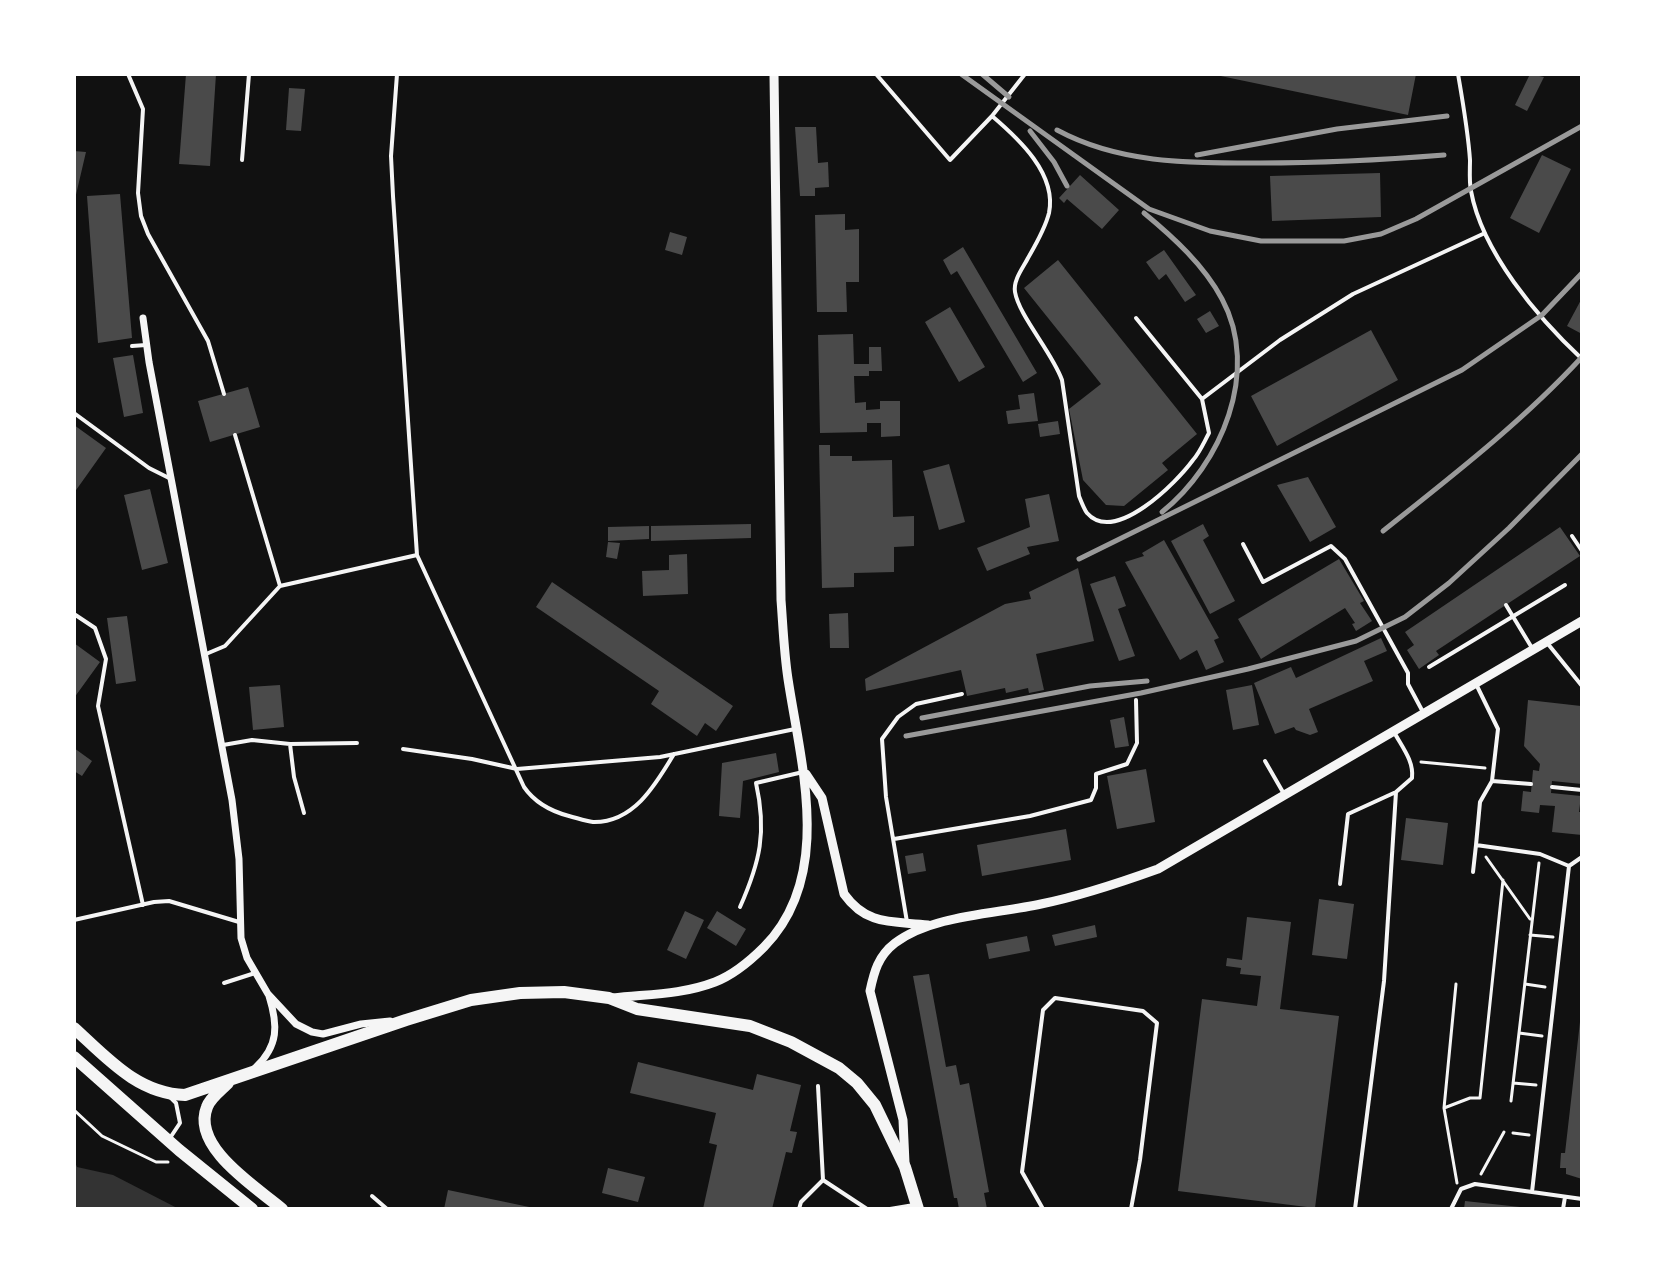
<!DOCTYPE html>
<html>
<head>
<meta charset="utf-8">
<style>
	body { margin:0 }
	#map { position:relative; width:1656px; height:1283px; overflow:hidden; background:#111; font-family:"PT Sans Narrow",sans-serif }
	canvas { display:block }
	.frame { position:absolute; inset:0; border:76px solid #fff; pointer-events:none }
</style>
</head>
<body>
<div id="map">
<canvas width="1656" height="1283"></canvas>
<div class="frame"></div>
</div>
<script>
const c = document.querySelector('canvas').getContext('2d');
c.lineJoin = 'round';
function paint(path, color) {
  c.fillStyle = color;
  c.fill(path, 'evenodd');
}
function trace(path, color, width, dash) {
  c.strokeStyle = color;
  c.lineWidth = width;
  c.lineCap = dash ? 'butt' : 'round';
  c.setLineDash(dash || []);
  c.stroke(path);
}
const water = new Path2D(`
	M74 1160 77 1167 113 1175 179 1209H74Z`);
const building = new Path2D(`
	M186 74H216L210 166 179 164Z
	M1211 74H1416L1408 115Z
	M1530 74 1544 77 1527 111 1515 105Z
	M289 88 305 89 301 131 286 130Z
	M795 127H816L818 163 828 162 829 187 815 188V196H800Z
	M74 151 86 152 75 199H74Z
	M1542 155 1571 169 1539 233 1510 218Z
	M1380 173 1381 217 1272 221 1270 176Z
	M1080 175 1119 210 1102 229 1067 199 1064 203 1059 198Z
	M120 194 132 338 98 343 87 196Z
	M845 214V230L859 229V282H846L847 312H817L815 215Z
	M670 232 687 237 682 255 665 250Z
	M963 247 1037 373 1023 382 957 271 951 275 943 260Z
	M1164 250 1196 295 1185 302 1166 274 1159 280 1146 262Z
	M1058 260 1197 434 1162 463 1168 470 1124 506 1106 505 1083 480 1069 409 1101 384 1024 288Z
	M1582 298V334L1567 326Z
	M950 307 985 367 959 382 925 322Z
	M1210 311 1219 326 1206 333 1197 319Z
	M1371 330 1398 380 1277 446 1251 396Z
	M853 334 854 364H869V347H881L882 371H869V376H854L855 403 866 402V410L880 409V401H900V436L881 437V423H867V432L820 433 818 335Z
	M133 355 143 413 124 417 113 358Z
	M248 387 260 427 210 442 198 401Z
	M1034 393 1038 421 1008 424 1006 411 1020 409 1018 395Z
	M1058 421 1060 434 1040 437 1038 424Z
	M74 425 106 448 74 493Z
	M819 445H830V456H852V461L892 460 893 517 914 516V546L894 547V572L854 573V587L822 588Z
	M949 464 965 522 939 530 923 471Z
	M1308 477 1336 527 1310 542 1277 485Z
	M150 489 168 563 142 570 124 495Z
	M1049 494 1059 541 1027 547 1030 554 987 571 977 548 1030 527 1025 499Z
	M751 524V538L651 541V526Z
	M1203 524 1209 536 1203 540 1235 601 1210 614 1171 541Z
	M649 526V539L608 541V527Z
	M1560 527 1580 556 1436 651 1439 655 1419 669 1407 650 1414 645 1405 632Z
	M1164 540 1219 638 1214 640 1224 662 1206 670 1197 650 1180 660 1125 562 1144 556 1142 553Z
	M608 542 620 543 617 559 606 557Z
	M687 554 688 594 643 596 642 571 669 570V555Z
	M1339 559 1364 601 1360 603 1372 621 1356 631 1352 624 1355 623 1345 608 1261 659 1238 619Z
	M1078 568 1094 641 1036 654 1044 690 1029 693 1028 688 1006 693 1005 688 967 696 961 670 866 691 865 679 1005 604 1031 599 1029 592Z
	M1115 576 1126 606 1118 609 1135 656 1119 661 1090 584Z
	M552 582 733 706 716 731 705 723 697 736 651 704 659 691 536 607Z
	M848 613 849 648H830L829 614Z
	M127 616 136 681 116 684 107 618Z
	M1381 638 1387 651 1364 661 1373 681 1309 709 1318 732 1310 735 1296 730 1294 727 1275 734 1254 683 1291 667 1296 678Z
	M74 643 100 662 74 698Z
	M280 685 284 727 253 730 249 687Z
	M1252 685 1259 725 1233 730 1226 690Z
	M1528 700 1581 706 1582 784 1552 781 1551 793 1581 796 1579 812H1582V835L1552 832 1555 806 1540 805 1539 813 1521 811 1523 791 1531 792 1533 770 1539 771 1540 764 1524 746Z
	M1124 717 1129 746 1115 748 1110 720Z
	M74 748 92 761 82 776 74 771Z
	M776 753 779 772 743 781 740 818 719 816 722 763Z
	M1146 769 1155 822 1117 829 1107 776Z
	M1406 818 1448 823 1443 865 1401 860Z
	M1066 829 1071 860 982 876 977 845Z
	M923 853 926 871 908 874 905 856Z
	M1319 899 1354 904 1347 959 1312 955Z
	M685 911 704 920 686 959 667 950Z
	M717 911 746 929 736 946 707 928Z
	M1247 917 1291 922 1280 1009 1339 1016 1315 1208 1178 1191 1202 999 1257 1006 1261 976 1240 974 1241 968 1226 966 1227 958 1242 960Z
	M1095 925 1097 937 1055 946 1052 935Z
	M1027 936 1030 951 989 959 986 944Z
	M929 974 946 1067 956 1065 960 1085 969 1083 989 1192 984 1193 987 1209H959L957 1198H954L913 976Z
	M1580 1022H1582V1179L1566 1174V1168H1560L1561 1153H1565Z
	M638 1062 753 1090 757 1074 801 1085 790 1131 797 1132 792 1153 786 1152 772 1209H703L717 1145 709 1143 716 1113 630 1093Z
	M608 1168 645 1177 638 1202 602 1193Z
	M448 1190 534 1208 533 1209H444Z
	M1465 1201 1520 1207V1209H1464Z`);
const path = new Path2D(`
	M1421 762 1485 768
	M1486 857 1530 919
	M1530 935 1553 937
	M1456 984 1444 1108 1457 1183
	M1525 984 1545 987
	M1519 1033 1542 1036
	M1513 1083 1536 1085
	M1511 1101 1539 863
	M1444 1108 1470 1098H1480L1503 880
	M74 1110 102 1136 156 1162H168
	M1513 1133 1529 1135
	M1481 1174 1504 1132`);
const service = new Path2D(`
	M128 74 143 109 138 193 141 216 148 234 208 341 224 394
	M397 74 391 156 393 196 417 555
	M876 74 950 160 992 116
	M1025 74 992 116C1019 139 1057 174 1049 213 1045 229 1036 244 1028 258 1023 268 1013 280 1015 292 1019 316 1052 352 1062 380L1079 496C1081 501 1084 509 1087 513 1115 545 1177 482 1193 460 1200 452 1204 442 1209 433L1202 399 1136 318
	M1458 74C1463 103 1468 131 1470 160 1470 170 1469 181 1471 191 1482 252 1538 318 1582 359
	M242 160 249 74
	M132 346 146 345
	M1202 399 1280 340 1353 294 1485 233
	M74 413 149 468 171 479
	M1572 536 1582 551
	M1243 544 1263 582 1331 546 1345 559 1408 673V684L1424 714
	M280 586 417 555 524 787C535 803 550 811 569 816 577 818 586 821 593 822 634 823 656 784 674 754
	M1506 605 1532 648
	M74 614 95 628 106 659 98 706 143 905
	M1548 644 1582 686
	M206 654 225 646 280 586 235 435
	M1429 667 1565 585
	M1476 684 1498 729 1492 781 1480 802 1476 845 1540 854 1569 866 1532 1192
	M290 744 294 777 304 813
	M223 745 252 740 290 744 357 743
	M403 749 472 759 517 769 660 757 795 729
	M1265 761 1284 794
	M1492 781 1531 784
	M1552 787 1582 790
	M894 839 1030 816 1091 800 1096 788V774L1127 764 1137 743 1136 700
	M1569 866 1582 857
	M1473 872 1476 845
	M1340 884 1348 814 1396 792 1412 778C1414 761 1402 747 1394 732
	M740 907C760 862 767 832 756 783L803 772
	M74 920 154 902 169 901 239 922
	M907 922 886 797 882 739 898 717 916 704 962 694
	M224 983 255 973
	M818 1086 823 1180 867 1209
	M170 1097 176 1103 180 1123 170 1138
	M372 1196 387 1209
	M799 1209 801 1202 823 1180
	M890 1209 914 1205
	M1043 1209 1022 1172 1043 1010 1055 998 1143 1011 1157 1023 1140 1160 1131 1209
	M1355 1209 1384 981 1396 792
	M1451 1209 1461 1189 1475 1184 1582 1199
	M1563 1209 1565 1197`);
const minor = new Path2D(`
	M143 318 149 362 232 800 239 859 241 938 247 958 268 994 296 1024 312 1032 323 1034 361 1024 390 1021
	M255 1068C279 1046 278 1025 269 996`);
const tertiary = new Path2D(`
	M806 774 822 798 844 894C867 926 892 921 928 925
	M613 998C648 994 681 995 715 982 733 975 750 961 764 947 834 876 801 765 788 679 784 653 783 626 781 600L774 74
	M905 1163 903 1120 870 991C874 972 878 956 895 943 932 915 996 914 1041 904 1081 896 1119 883 1158 869L1582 621`);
const primary = new Path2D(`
	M74 1028C107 1058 138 1094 185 1095L406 1020 471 1000 520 993 564 992 609 998 637 1009 750 1026 791 1042 839 1068 857 1083 875 1105 905 1167 918 1209
	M74 1057 179 1150 252 1209
	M228 1083C221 1090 210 1098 207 1107 191 1147 256 1187 282 1209`);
const rail = new Path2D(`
	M961 74 1149 209 1210 231 1261 241H1344L1381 234 1416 219 1582 126
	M982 74 1009 97
	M1057 130C1120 164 1190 163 1260 163 1321 163 1382 160 1444 155
	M1030 131 1054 162 1067 186
	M1197 155 1337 129 1447 116
	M1144 213C1173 237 1204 265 1222 299 1261 371 1221 465 1162 512
	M1383 531C1452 476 1522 422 1582 357
	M1079 559 1462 370 1542 315 1582 273
	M922 718 1090 686 1147 681
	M906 736 1141 693 1248 669 1356 641 1405 617 1449 583 1509 528 1582 454`);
paint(water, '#333');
paint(building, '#4a4a4a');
trace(path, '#f5f5f5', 3);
trace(service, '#f5f5f5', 4);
trace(minor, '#f5f5f5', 7);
trace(tertiary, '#f5f5f5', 9);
trace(primary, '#f5f5f5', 12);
trace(rail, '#9a9a9a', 5);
</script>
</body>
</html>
